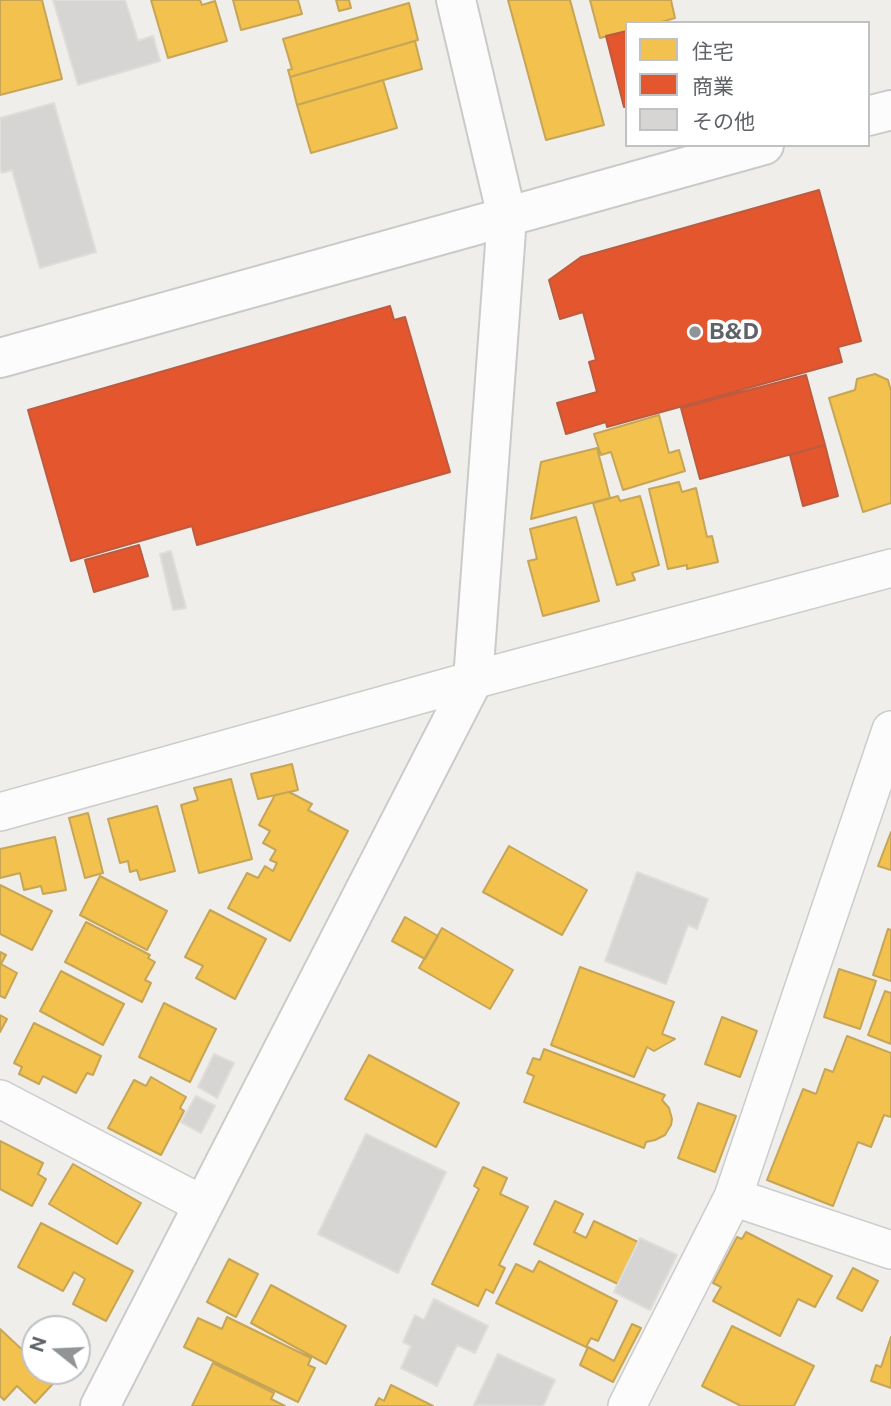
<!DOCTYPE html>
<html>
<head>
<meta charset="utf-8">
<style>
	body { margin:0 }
	#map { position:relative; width:891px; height:1406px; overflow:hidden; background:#efeeea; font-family:"Public Sans","Noto Sans JP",sans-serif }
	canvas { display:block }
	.legend { position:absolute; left:625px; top:21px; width:245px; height:126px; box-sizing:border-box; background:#fff; border:2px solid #bfc1c3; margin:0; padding:9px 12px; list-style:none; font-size:21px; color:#5f6368 }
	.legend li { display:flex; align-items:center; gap:14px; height:35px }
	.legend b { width:35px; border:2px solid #bfc1c3 }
	.north { position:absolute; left:21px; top:1315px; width:70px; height:70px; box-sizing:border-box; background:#fff; border:2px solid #bfc1c3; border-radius:50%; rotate:288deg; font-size:19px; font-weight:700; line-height:28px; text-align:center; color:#5f6368 }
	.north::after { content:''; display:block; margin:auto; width:24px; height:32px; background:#919496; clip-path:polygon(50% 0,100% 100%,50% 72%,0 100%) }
</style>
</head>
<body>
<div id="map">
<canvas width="891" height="1406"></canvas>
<ul class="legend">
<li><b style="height:19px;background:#f2c14e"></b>住宅</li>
<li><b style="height:19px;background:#e4572e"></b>商業</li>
<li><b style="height:19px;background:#d6d5d3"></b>その他</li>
</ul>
<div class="north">N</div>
</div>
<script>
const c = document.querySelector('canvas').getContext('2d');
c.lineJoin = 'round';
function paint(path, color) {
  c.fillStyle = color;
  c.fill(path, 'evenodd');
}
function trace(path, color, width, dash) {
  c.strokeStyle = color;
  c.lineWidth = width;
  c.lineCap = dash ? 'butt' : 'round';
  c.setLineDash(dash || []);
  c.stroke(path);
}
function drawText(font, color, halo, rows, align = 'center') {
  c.font = font + ' "Public Sans",sans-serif';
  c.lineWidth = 7;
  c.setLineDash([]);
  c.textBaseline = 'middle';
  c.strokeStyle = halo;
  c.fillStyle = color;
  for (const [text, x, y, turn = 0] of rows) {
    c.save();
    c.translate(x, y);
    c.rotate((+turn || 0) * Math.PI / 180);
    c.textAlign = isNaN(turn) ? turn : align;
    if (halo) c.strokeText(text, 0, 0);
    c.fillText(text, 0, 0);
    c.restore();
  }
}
const homes = new Path2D(`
	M0 0H42L62 79 0 95Z
	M151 0H200L202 5 215 1 227 41 168 58Z
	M233 0H298L302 14 241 30Z
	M336 0H349L351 8 339 11Z
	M508 0H570L604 125 546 140Z
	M590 0H671L675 18 658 23H627V31L600 38Z
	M409 3 418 40 290 77 288 70 292 69 283 39Z
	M415 41 422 69 297 105 290 77Z
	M383 80 397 128 311 153 297 105Z
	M875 374 888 380 891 391V503L863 512 829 398 855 390 857 379Z
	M659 415 669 453 679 450 685 471 623 490 611 452 601 455 594 434Z
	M597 448 610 498 531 519 541 462Z
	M679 482 682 492 696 488 707 537 712 536 718 562 687 569V565L668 569 649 489Z
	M618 496 620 501 640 496 659 565 632 573 635 580 617 585 593 503Z
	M576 517 599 601 543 616 528 561 537 559 530 529Z
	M292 764 298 790 258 799 251 774Z
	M231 779 252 859 199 873 181 805 198 800 194 788Z
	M289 792 312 804 308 810 348 831 290 941 228 908 247 873 258 878 265 866 273 871 277 863 270 860 276 850 263 843 270 831 259 825 275 795Z
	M157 806 175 871 140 880 137 870 130 872 128 861 120 863 108 819Z
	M88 813 103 873 85 878 69 818Z
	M891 832V870L878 866Z
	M55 837 66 890 43 894 41 886 24 890 20 873 0 878V849Z
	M509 846 587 890 562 935 483 892Z
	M100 876 167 911 147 950 80 915Z
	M0 885 52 911 32 950 0 934Z
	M210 910 266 939 235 999 196 978 203 966 185 957Z
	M405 917 438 936 425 959 392 941Z
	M86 922 150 955 148 958 155 962 145 980 151 983 142 1002 65 962Z
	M442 928 513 970 490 1009 419 968Z
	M888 929 891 930V981L873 975Z
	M0 952 6 955 1 964 17 973 5 998 0 996Z
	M580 967 674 1002 662 1034 675 1039 654 1051 647 1047 634 1077 551 1045Z
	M839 969 876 981 860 1029 824 1017Z
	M61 971 124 1004 103 1045 40 1011Z
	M885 991 891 993V1044L868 1035Z
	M164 1003 216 1029 190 1082 139 1057Z
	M0 1015 7 1019 0 1032Z
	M722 1017 757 1031 740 1077 705 1064Z
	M34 1023 101 1056 93 1075 87 1073 76 1093 43 1076 39 1084 19 1074 22 1067 14 1063Z
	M847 1036 891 1053V1117L884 1115 871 1147 858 1142 833 1206 767 1180 803 1089 816 1094 825 1069 833 1072Z
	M544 1049 665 1095 662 1100 669 1108 672 1119 671 1125 665 1135 655 1140 646 1142 644 1148 524 1102 534 1076 527 1073 533 1058 540 1060Z
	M369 1055 459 1103 436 1147 345 1099Z
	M151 1077 186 1097 180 1108 184 1111 161 1155 108 1128 134 1080 146 1086Z
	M698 1103 736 1116 715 1172 678 1158Z
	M0 1141 43 1163 38 1174 46 1179 32 1206 0 1189Z
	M73 1164 141 1203 117 1244 49 1204Z
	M483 1167 507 1178 500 1194 528 1207 499 1265 505 1268 493 1293 486 1289 478 1306 432 1284 479 1189 474 1186Z
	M555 1201 583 1214 574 1232 586 1238 594 1221 638 1242 618 1284 534 1244Z
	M41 1223 133 1271 106 1321 73 1304 85 1279 74 1272 63 1291 18 1267Z
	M746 1232 832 1276 815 1307 798 1299 780 1336 713 1301 721 1287 713 1283 737 1237 742 1239Z
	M229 1259 258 1274 236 1317 207 1302Z
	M539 1261 617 1301 598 1341 591 1338 586 1347 496 1303 516 1264 533 1272Z
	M853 1268 878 1281 862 1311 837 1298Z
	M271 1285 346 1326 326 1364 251 1323Z
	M227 1317 311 1358 308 1365 315 1368 298 1402 184 1347 198 1318 222 1329Z
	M632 1324 641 1328 613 1382 580 1365 588 1347 614 1361Z
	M732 1326 814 1366 794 1406H741L702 1386Z
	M0 1329 31 1358 35 1354V1371H59L62 1374 35 1403 17 1386 4 1400 0 1396Z
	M891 1337V1388L871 1381 876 1365 881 1367Z
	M213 1363 274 1393 271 1399 285 1406H192Z
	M391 1385 433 1406H375L379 1398 384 1401Z`);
const shops = new Path2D(`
	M627 31V106L624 107 606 36Z
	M819 190 861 341 838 347 842 362 607 427 606 422 566 434 557 403 597 392 589 362 596 360 583 312 560 319 549 280 581 257Z
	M390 306 394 320 405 317 450 472 197 545 192 526 71 561 28 410Z
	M806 375 825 445 700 479 681 408Z
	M825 445 838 496 803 506 790 455Z
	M139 545 148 576 94 592 85 560Z`);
const building = new Path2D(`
	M53 0H125L138 41 153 36 160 61 78 85Z
	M54 103 96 252 40 268 12 170 2 173 0 167V118Z
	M171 551 186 608 173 610 160 554Z
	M637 872 708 899 697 929 688 925 666 984 605 961Z
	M214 1054 234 1063 217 1098 198 1087Z
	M196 1096 215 1106 201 1133 181 1122Z
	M366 1134 446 1172 398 1273 318 1234Z
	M640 1238 677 1255 650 1310 614 1292Z
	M434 1299 488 1326 475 1353 457 1345 437 1386 401 1368 411 1346 403 1342 415 1315 424 1320Z
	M498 1354 555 1380 543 1406 474 1405Z`);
const street = new Path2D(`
	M0 812 473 680 891 568
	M0 1099 203 1205
	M733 1197 891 1250
	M627 1406 733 1197 891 730`);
const secondary = new Path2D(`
	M868 116 891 110
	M0 358 764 145
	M100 1406 473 680 507 217 456 0`);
const markers = [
	[695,332,7,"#919496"]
];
const poiNames = [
	["B&D",709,332]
];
paint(homes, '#f2c14e');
trace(homes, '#c6a556', 2);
paint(shops, '#e4572e');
trace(shops, '#bc5b3f', 2);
paint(building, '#d6d5d3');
trace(building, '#deddd9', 2);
trace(street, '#cbcccc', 40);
trace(secondary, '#cacacb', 42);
trace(street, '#fdfcfc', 37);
trace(secondary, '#fdfcfc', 38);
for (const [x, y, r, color] of markers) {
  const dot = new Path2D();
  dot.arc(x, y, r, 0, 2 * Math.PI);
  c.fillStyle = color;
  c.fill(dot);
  trace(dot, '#fff', 2.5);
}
drawText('bold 23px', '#5f6368', '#fff', poiNames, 'left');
</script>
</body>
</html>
